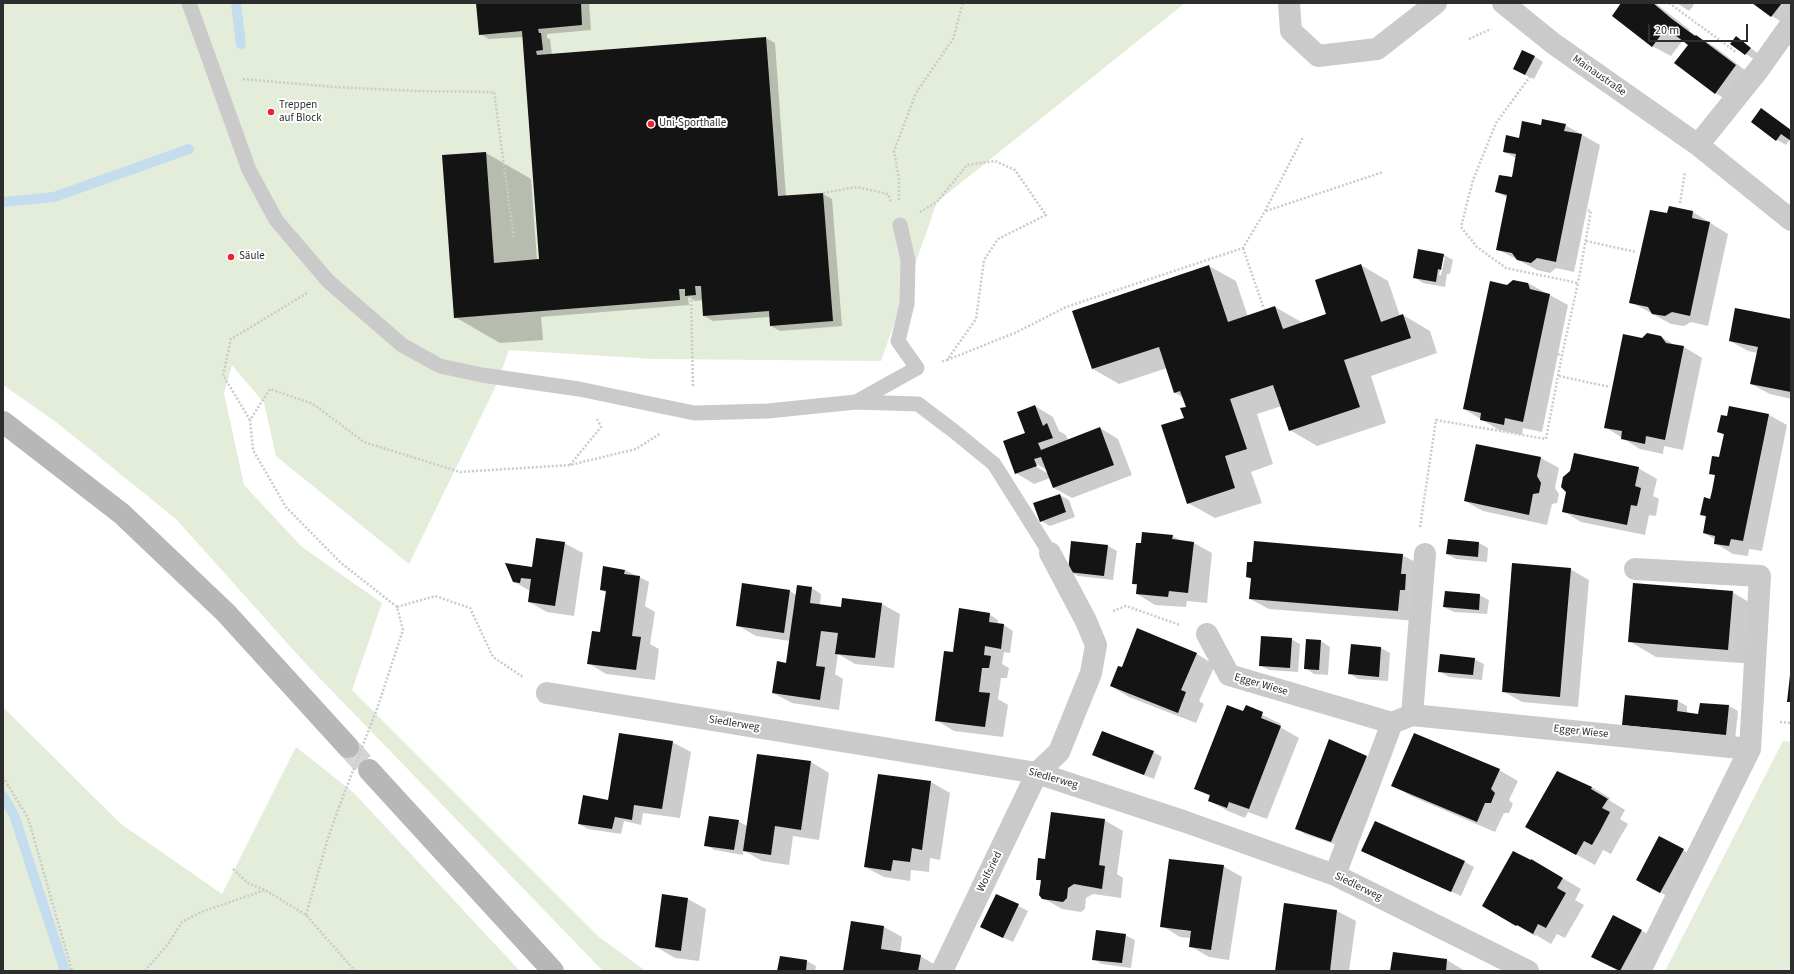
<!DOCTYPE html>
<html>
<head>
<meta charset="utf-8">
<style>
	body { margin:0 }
	#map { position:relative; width:1794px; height:974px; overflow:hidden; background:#fff; font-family:"Source Sans 3",sans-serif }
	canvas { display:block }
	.frame { position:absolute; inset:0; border:4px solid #2d2d2d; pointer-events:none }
	.scale { position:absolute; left:1648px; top:24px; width:100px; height:18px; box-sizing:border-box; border:2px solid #2d2d2d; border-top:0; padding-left:5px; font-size:12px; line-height:14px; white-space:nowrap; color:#2d2d2d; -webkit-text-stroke:3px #fff; paint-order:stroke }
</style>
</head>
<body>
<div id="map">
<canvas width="1794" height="974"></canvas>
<div class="frame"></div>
<div class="scale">20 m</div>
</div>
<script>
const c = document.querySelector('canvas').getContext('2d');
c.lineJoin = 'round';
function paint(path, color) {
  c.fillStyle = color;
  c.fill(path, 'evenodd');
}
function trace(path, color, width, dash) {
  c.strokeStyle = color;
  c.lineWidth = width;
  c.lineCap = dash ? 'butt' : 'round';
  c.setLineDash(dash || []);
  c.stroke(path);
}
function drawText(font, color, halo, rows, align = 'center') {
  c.font = font + ' "Source Sans 3",sans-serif';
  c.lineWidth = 4;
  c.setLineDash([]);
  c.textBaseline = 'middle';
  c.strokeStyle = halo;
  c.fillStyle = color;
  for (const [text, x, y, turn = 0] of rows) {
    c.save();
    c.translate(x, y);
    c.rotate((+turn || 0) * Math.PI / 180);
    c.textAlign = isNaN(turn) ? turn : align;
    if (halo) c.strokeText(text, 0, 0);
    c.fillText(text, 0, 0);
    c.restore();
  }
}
const green = new Path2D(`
	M3 3H1185L937 202 881 361 654 359 509 350 495 388 409 564 276 456 264 403 232 365 224 393 244 485 302 547 382 603 352 690 599 937 646 971H603L305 663 176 519 56 422 3 385Z
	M3 707 121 824 222 894 296 747 354 793 520 971H3Z
	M1783 741 1791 742V971H1665Z`);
const shadow = new Path2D(`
	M477 3H589L591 30 547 34V38L550 39 552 55 766 38 775 43 786 197 823 194 832 199 842 326 780 331 771 326 770 317 713 321 704 316 703 300 695 301 688 297 689 305 541 317 543 340 500 343 455 317 486 153 531 179 537 260H541L524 37 489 39 480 34Z
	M1623 3H1655L1690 30 1689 31 1715 47 1754 77 1734 104 1715 93 1690 44 1683 40 1671 56 1652 46Z
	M1677 3H1691L1694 5 1689 11Z
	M1754 3H1791V26L1790 27 1772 16Z
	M1736 38 1759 54 1755 60 1731 44Z
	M1534 56 1543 62 1534 79 1523 74Z
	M1761 109 1791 130V140L1790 139 1786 145 1777 140Z
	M1565 125 1600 145 1574 272 1556 268 1550 273 1537 270 1497 249 1508 198 1496 192 1512 179 1516 158 1504 152 1520 139 1541 126Z
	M1693 212 1728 234 1708 326 1691 322 1684 326 1671 324 1631 302Z
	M1419 250 1444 255 1453 260 1450 274H1447L1445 287 1423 283 1414 277ZM1443 257H1445L1441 275H1439Z
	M1361 265 1388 281 1400 316 1403 315 1430 331 1437 353 1371 376 1386 423 1317 446 1290 430 1282 406 1257 414 1273 464 1251 472 1262 503 1215 518 1188 503 1185 418 1187 407 1184 398 1175 393 1167 368 1119 384 1093 369 1209 266 1236 281 1248 317 1275 307 1303 323 1328 315Z
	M1528 283 1568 305 1542 432 1523 428 1522 435 1499 430 1464 409 1507 286Z
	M1791 320V399L1770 394 1751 384 1758 353 1748 351 1730 341Z
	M1661 337 1675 345 1684 347 1702 358 1683 450 1664 446 1663 454 1640 449 1605 427 1642 339Z
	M1035 406 1053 417 1059 431 1066 435 1068 440 1100 428 1118 439 1132 475 1072 498 1054 488 1050 478 1034 484 1016 473ZM1033 462 1047 470V473L1032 464Z
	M1769 415 1787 425 1762 551 1749 549 1748 556 1733 554 1715 543 1716 540 1704 533 1707 518 1702 514 1711 500 1716 476 1710 473 1719 458 1724 435 1718 432 1728 417Z
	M1541 458 1559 468 1555 488 1559 494 1557 503 1552 504 1547 525 1483 511 1465 501Z
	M1638 468 1657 479 1653 496 1659 499 1656 516 1649 515 1645 535 1581 522 1563 511 1567 492Z
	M1060 495 1069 500 1075 517 1050 526 1041 521Z
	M1172 536 1182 541 1194 543 1212 553 1207 603 1187 601 1186 607 1155 605 1137 594 1138 586 1133 584Z
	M1449 540 1479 543 1488 548 1487 562 1456 559 1447 554Z
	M564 543 583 553 574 616 547 612 529 602 530 591 513 581Z
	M1108 546 1117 551 1113 580 1078 576 1069 571Z
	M1402 555 1421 565 1417 621 1269 609 1250 599 1252 580 1247 577Z
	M1570 569 1589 580 1578 707 1522 702 1503 691Z
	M625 570 649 582 645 606 655 612 650 644 659 649 655 680 606 674 588 663 601 633 607 593 601 589Z
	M798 586 812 588 821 594 820 605 842 608 882 604 900 614 894 668 855 664 838 654 835 674 843 679 839 710 792 703 773 693 787 664 790 641 756 636 737 625 790 591 796 595Z
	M1732 592 1759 608 1755 664 1656 657 1629 641Z
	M1479 595 1489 600 1487 614 1454 612 1444 607Z
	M989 614 998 620V625H1004L1013 631 1010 653 1004 652 1002 664 1009 668 1007 678H1001L998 699 1008 705 1003 737 954 731 936 720 959 654Z
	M1138 630 1197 654 1215 665 1199 701 1204 704 1196 723 1129 697 1111 686 1123 668Z
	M1291 639 1300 644 1298 672 1269 670 1260 665Z
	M1307 640 1321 641 1330 647 1328 675 1314 674 1305 668Z
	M1352 645 1381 648 1390 653 1388 681 1358 679 1349 673Z
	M1474 659 1484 664 1482 680 1449 677 1439 671Z
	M1626 696 1678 701 1687 706V713L1699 715 1700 704 1729 706 1738 711 1735 740 1632 730 1623 725Z
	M1246 707 1281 724 1280 727 1299 738 1267 819 1248 812 1245 818 1228 811 1210 801 1211 797 1195 788Z
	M1329 740 1376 762 1340 846 1305 834 1296 828Z
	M672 742 691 752 680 818 643 813 641 825 624 821 621 834 588 829 579 824 609 801Z
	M1153 752 1162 757 1154 779 1103 760 1094 755Z
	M811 762 829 773 819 840 793 836 789 865 762 861 743 850V855L715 850 705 845 738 821 747 826Z
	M1499 770 1518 781 1509 800 1513 804 1509 813H1504L1495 832 1411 796 1393 785Z
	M1557 772 1592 787 1610 798 1609 800 1625 810 1620 819 1628 824 1618 841 1611 854 1603 850 1595 865 1545 837Z
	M879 775 931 782 950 793 940 860 930 858 929 872 911 870 910 881 884 877 865 867Z
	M1104 820 1123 831 1117 874 1123 878 1121 898 1093 894 1086 898 1085 909 1081 912 1062 909 1043 898 1042 882 1037 879Z
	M1683 850 1692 855 1669 897 1646 885Z
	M1362 851 1465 862 1474 867 1461 896Z
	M1532 860 1581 889 1575 900 1584 905 1565 938 1557 934 1551 944 1536 935 1535 936 1484 906Z
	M1223 866 1242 877 1229 960 1209 957 1190 946 1191 938 1180 937 1162 926ZM1180 928 1196 930V932L1180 930Z
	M997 895 1028 911 1013 942 991 932Z
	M688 899 706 909 699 961 675 958 656 947Z
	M1284 904 1337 911 1356 921 1349 971H1277Z
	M884 927 902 937 900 953 920 956 939 967 938 971H844Z
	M1642 931 1651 936 1632 971H1619L1601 962Z
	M1125 935 1135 940 1131 968 1102 964 1093 959Z
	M781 957 807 961 816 966 815 971H778Z
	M1447 960 1465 971H1391Z`);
const stream = new Path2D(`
	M236 3 241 44
	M3 202 54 197 189 149
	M3 796 14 815 65 971`);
const building = new Path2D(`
	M476 3H581L582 25 538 29 539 33H541L543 50 536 51 537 55 766 37 778 196 823 193 833 321 770 326 769 311 703 316 701 286H695L696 295 685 296V289H679L680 300 454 318 442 155 486 152 494 263 539 259 522 31 479 35Z
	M1621 3H1653L1672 19 1695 36 1696 35 1736 65 1715 94 1674 63 1688 45 1666 28 1652 47 1612 16Z
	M1752 3H1782L1771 17Z
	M1736 36 1751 48 1745 55 1730 44Z
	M1522 50 1535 56 1525 75 1513 69Z
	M1761 108 1791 130V141L1781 134 1776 141 1751 122Z
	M1542 119 1566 124 1564 131 1582 134 1556 262 1537 258 1531 263 1517 260 1512 253 1496 250 1507 195 1495 192 1499 175 1512 177 1516 154 1503 152 1506 135 1519 138 1522 121 1541 125Z
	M1669 206 1693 211 1692 218 1710 222 1690 316 1672 312 1665 316 1652 314 1648 307 1629 303 1650 210 1667 213Z
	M1418 249 1444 254 1441 270 1438 269 1436 282 1413 278Z
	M1361 264 1381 322 1403 314 1411 338 1344 360 1360 407 1289 431 1273 385 1230 399 1247 449 1225 456 1235 488 1187 504 1161 425 1184 418 1180 408 1186 407 1180 391 1174 393 1159 347 1092 369 1072 311 1209 265 1228 322 1275 306 1283 329 1326 314 1315 280Z
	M1513 280 1528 283 1530 289 1550 294 1523 422 1505 418 1504 425 1480 420 1481 413 1463 409 1490 281 1507 285Z
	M1735 308 1791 319V392L1750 384 1758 347 1729 341Z
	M1647 333 1661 336 1666 343 1684 346 1665 440 1646 436 1645 444 1621 439 1622 431 1604 428 1623 334 1642 338Z
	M1035 405 1043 426 1047 423 1053 438 1038 443 1041 450 1100 427 1114 465 1053 488 1041 457 1034 459 1037 466 1015 474 1003 441 1025 433 1017 412Z
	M1729 406 1769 414 1743 541 1731 539 1729 546 1714 544 1715 536 1703 533 1706 516 1700 515 1704 497 1710 499 1712 491 1715 475 1709 474 1712 456 1719 457 1724 434 1717 432 1721 415 1727 416Z
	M1476 444 1541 457 1537 476 1541 483 1539 493 1533 494 1529 515 1464 501Z
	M1574 453 1639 467 1635 486 1641 488 1637 506 1631 505 1627 525 1562 512 1566 492 1561 487 1563 477 1570 471Z
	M1060 494 1066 512 1040 522 1033 503Z
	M1142 532 1173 535 1172 539 1194 542 1188 593 1169 591 1168 597 1136 594 1137 584H1132L1134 563 1136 543H1141Z
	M536 538 565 542 555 606 528 602 531 579 521 578 520 583 513 582 505 563 532 567Z
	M1448 539 1479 542 1478 557 1446 554Z
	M1071 541 1108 545 1104 576 1068 572Z
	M1254 541 1403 554 1401 574H1406L1405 590H1400L1398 611 1249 599 1251 578 1246 577 1247 562H1252Z
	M1512 563 1571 568 1560 697 1502 692Z
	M603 566 625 570 624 574 640 576 632 636 641 637 636 670 587 664 592 631 600 632 606 591 600 590Z
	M742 583 790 590 784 633 736 626Z
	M1633 583 1733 591 1728 650 1628 642Z
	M797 585 812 587 810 603 841 607 842 598 882 603 875 658 835 654 838 633 821 631 816 666 825 667 820 700 772 693 777 661 786 663Z
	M1445 591 1480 594 1479 610 1443 607Z
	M959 608 990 613 989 622 1004 624 1001 649 985 646 984 655 991 656 989 668H982L979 692 990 693 985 727 935 721 944 651 953 652Z
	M1137 628 1197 653 1181 690 1186 692 1178 713 1110 686 1118 666 1122 667Z
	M1261 636 1292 638 1290 668 1259 666Z
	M1306 639 1321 640 1319 670 1304 669Z
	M1351 644 1381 647 1379 677 1348 674Z
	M1440 654 1475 658 1473 675 1438 672Z
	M1790 675H1791V702H1787Z
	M1625 695 1678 700 1677 711 1698 714 1700 703 1729 705 1726 735 1622 725Z
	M1227 705 1243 711 1246 705 1263 712 1261 718 1281 726 1249 809 1229 802 1227 808 1208 801 1210 795 1194 789Z
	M1102 731 1154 751 1144 775 1092 755Z
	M619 733 673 741 662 809 634 805 632 820 615 817 612 829 578 824 583 795 608 800Z
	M1414 733 1500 769 1491 789 1495 793 1491 803H1485L1477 822 1391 786Z
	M1329 739 1367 756 1331 842 1295 829Z
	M757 754 811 761 801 830 775 826 771 855 743 851Z
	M1557 771 1592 787 1591 789 1608 799 1602 808 1610 812 1600 831 1592 845 1584 841 1576 855 1525 827Z
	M878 774 931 781 922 850 912 848 910 862 893 860 891 871 864 867Z
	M1051 812 1105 819 1099 865 1105 866 1102 889 1074 884 1068 888 1067 898 1063 902 1042 899 1039 895 1041 880H1036L1038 858 1045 859Z
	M709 816 739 820 734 850 704 846Z
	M1375 821 1465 861 1451 892 1361 851Z
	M1659 836 1684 849 1660 893 1636 880Z
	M1513 851 1531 860V859L1563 878 1557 888 1566 893 1546 928 1538 924 1533 934 1517 925 1516 926 1482 906Z
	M1169 859 1224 865 1211 950 1189 947 1191 931 1160 927Z
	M662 894 688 898 681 951 655 947Z
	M996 894 1019 904 1003 938 980 927Z
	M1284 903 1337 910 1330 971H1275Z
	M1613 915 1642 930 1620 971 1591 957Z
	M851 921 884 926 881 949 921 955 918 971H843Z
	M1096 930 1126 934 1122 963 1092 960Z
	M1393 952 1447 959 1446 971H1390Z
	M780 956 807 960 806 971H777Z`);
const secondaryTunnel = new Path2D(`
	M348 747 369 770`);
const path = new Path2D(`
	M1669 3 1736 52
	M1469 39 1491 29
	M243 79 334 87 418 91 494 92 514 239
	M823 193 857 187 888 194 891 202
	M899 200V179L894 151 916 93 953 39 963 3
	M1680 203 1685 172
	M1568 207 1591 211 1578 283
	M1266 211 1383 172
	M920 212 937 202 967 165 995 161 1015 170 1046 215 998 239 984 260 976 319 947 360 940 362
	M1586 241 1636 252
	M1243 248 1264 309
	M691 296 693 386
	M1538 351 1562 355
	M947 360 1017 332 1066 307 1243 248 1265 211 1303 137
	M1559 376 1610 387
	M250 420 223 375 231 339 307 293
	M570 465 601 427 597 419
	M1420 527 1436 420 1546 439 1562 355 1578 283 1506 268 1477 247 1461 227 1473 180 1496 123 1537 67
	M397 607 435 596 470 608 493 657 523 677
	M1113 611 1126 606 1180 625
	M378 706 403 630 397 607 340 562 286 507 253 450 250 420 270 389 313 404 364 442 460 472 570 465 636 449 661 433
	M1780 722 1791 723
	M3 777 28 818 72 971
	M233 869 248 883 265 890 306 915 355 971
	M306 915 328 838 339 807
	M145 971 168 944 182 922 201 912 265 890`);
const service = new Path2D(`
	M189 3 249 170 276 220 328 281 402 345 440 366 482 375 579 389 694 413 768 411 856 402
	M900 225 908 260 907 304 898 341 917 368 856 402 918 404 955 432 994 464 1050 553`);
const minor = new Path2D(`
	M1289 3 1291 31 1318 56 1377 49 1436 3
	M1503 3 1554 44 1698 145 1791 220
	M1698 145 1759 69 1791 24
	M1635 569 1760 576 1750 749
	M1207 634 1229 675 1392 723 1412 715 1750 749 1640 971
	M547 693 1037 773 1183 821 1335 875 1528 971
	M1412 715 1425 554
	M1335 875 1392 723
	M942 971 1037 773 1059 752 1091 673 1096 645 1086 621 1050 553`);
const secondary = new Path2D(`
	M3 422 122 514 226 613 348 747
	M369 770 553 971`);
const pathBridge = new Path2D(`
	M339 807 378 706`);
const markers = [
	[271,112,4,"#f3212f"],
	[651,124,4,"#f3212f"],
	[231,257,4,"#f3212f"]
];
const streetNames = [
	["Mainaustraße",1599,76,35],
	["Egger Wiese",1261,685,16],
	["Siedlerweg",734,724,9],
	["Egger Wiese",1581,732,6],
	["Siedlerweg",1053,779,16],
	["Wolfsried",990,872,-64],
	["Siedlerweg",1358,887,26]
];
const poiNames = [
	["Treppen",279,106],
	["auf Block",279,119],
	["Uni-Sporthalle",659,124],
	["Säule",239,257]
];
paint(green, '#e4ecda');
paint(shadow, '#0003');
trace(stream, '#c4ddee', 10);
paint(building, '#141414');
trace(secondaryTunnel, '#d5d5d5', 22, [22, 11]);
trace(path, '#cacaca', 2.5, [2, 2]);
trace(service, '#cacaca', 15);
trace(minor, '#cacaca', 22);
trace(secondary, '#b7b7b7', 22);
trace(pathBridge, '#cacaca', 2.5, [2, 2]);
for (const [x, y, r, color] of markers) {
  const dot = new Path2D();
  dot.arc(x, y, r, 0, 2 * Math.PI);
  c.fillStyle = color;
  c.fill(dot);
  trace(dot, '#fff', 1.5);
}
drawText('11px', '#2d2d2d', '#fff', streetNames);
drawText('11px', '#2d2d2d', '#fff', poiNames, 'left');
</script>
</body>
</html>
